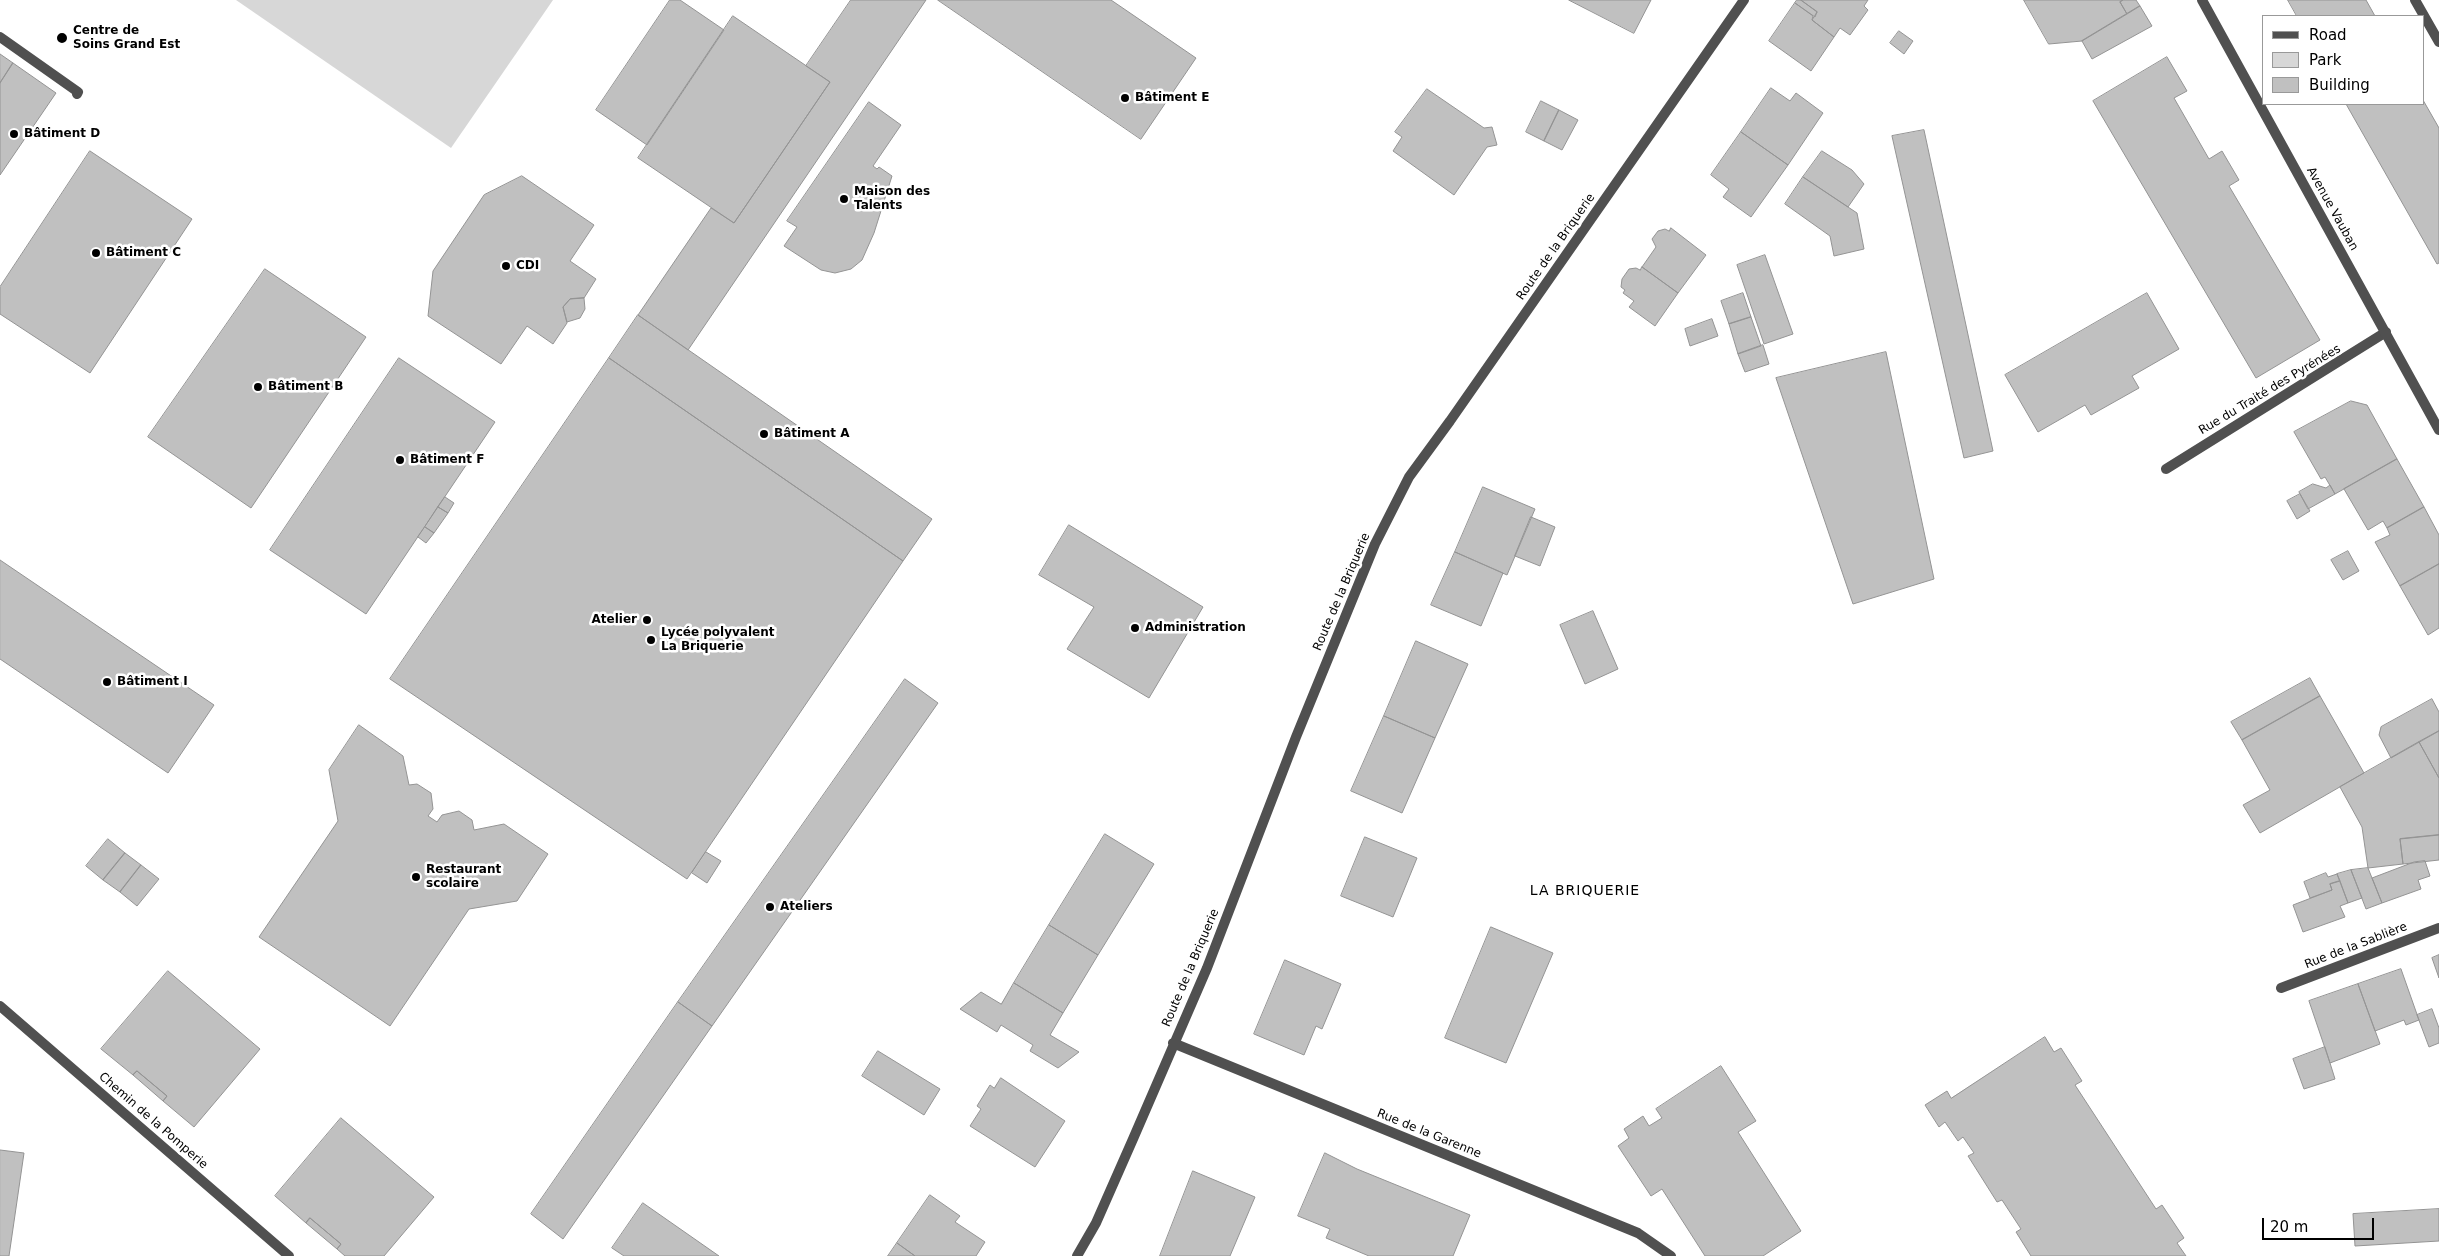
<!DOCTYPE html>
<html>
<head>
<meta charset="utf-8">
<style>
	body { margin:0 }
	#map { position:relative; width:2439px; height:1256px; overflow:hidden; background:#fff; font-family:"DejaVu Sans",sans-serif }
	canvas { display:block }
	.legend { position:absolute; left:2262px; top:15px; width:162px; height:90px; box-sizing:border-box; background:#fff; border:1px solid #999; margin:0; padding:6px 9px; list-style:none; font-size:15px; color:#000 }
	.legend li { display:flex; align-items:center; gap:10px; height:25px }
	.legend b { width:25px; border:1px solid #999 }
	.scale { position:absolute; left:2262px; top:1218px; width:112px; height:22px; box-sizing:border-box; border:2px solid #000; border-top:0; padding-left:6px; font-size:15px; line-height:18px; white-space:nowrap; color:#000; -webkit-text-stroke:4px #fff; paint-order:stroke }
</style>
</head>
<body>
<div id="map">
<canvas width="2439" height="1256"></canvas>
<ul class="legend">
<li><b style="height:6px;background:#505050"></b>Road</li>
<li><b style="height:14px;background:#d7d7d7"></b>Park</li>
<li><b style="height:14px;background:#c0c0c0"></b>Building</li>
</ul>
<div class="scale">20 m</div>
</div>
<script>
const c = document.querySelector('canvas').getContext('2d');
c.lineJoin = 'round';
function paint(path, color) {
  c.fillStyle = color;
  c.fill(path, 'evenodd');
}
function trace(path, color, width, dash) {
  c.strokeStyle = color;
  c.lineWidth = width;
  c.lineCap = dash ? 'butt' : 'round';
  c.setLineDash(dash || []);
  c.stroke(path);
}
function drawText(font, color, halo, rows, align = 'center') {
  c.font = font + ' "DejaVu Sans",sans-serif';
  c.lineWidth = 5;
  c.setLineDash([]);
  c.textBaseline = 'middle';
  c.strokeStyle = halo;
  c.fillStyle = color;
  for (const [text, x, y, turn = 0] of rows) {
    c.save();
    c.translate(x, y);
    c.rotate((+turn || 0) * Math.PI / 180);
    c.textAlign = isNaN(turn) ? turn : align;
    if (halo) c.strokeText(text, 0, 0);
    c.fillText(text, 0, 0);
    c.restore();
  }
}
const green = new Path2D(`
	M236 0H553L451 148Z`);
const building = new Path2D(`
	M670 0H680L724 30 647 145 596 110Z
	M851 0H926L688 350 638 315 711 208 734 223 830 82 806 66Z
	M938 0H1111L1196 58 1141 139Z
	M1569 0H1651L1634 33Z
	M1797 0H1801L1817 12 1815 17 1795 3Z
	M1801 0H1868L1864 6 1868 10 1850 35 1840 28 1834 37 1812 20 1817 12Z
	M2024 0H2123L2120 2 2127 14 2082 41 2049 44Z
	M2123 0H2136L2140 6 2127 14 2120 2Z
	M2288 0H2366L2375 16H2297Z
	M1795 3 1813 16 1812 20 1834 37 1811 71 1769 41Z
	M2140 6 2152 26 2092 59 2082 41Z
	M733 16 830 82 734 223 638 158Z
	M1899 31 1913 41 1904 54 1890 43Z
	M0 54 13 63 0 83Z
	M2167 57 2187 91 2174 98 2209 159 2222 151 2239 180 2229 186 2320 340 2256 378 2093 101Z
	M13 63 56 93 0 175V83Z
	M1771 88 1790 101 1796 93 1823 113 1788 165 1741 132Z
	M1427 89 1484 128 1492 127 1497 145 1487 147 1454 195 1393 151 1402 137 1395 132Z
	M2423 100 2439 128V263L2437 264 2346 104H2423Z
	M1541 101 1559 110 1544 141 1526 132Z
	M869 102 901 125 873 166 877 169 879 167 892 176 874 233 862 260 851 269 835 273 821 270 784 246 797 227 787 221Z
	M1559 110 1578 120 1562 150 1544 141Z
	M1924 130 1993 451 1964 458 1892 136Z
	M1741 132 1788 165 1751 217 1723 197 1729 189 1711 175Z
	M90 151 192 219 90 373 0 314V287Z
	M1822 151 1852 170 1864 184 1848 207 1803 177Z
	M522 176 594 225 570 261 596 279 584 298 570 299 563 307 567 323 553 344 527 326 501 364 428 316 433 271 484 195Z
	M1803 177 1857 213 1864 249 1834 256 1830 236 1785 204Z
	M1671 228 1706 255 1678 293 1642 267 1656 247 1652 239 1658 231 1665 229 1669 231Z
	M1765 255 1793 334 1764 344 1737 265Z
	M1642 267 1678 293 1655 326 1629 307 1634 301 1623 293 1625 290 1621 287 1622 279 1629 269 1636 268 1640 270Z
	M265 269 366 337 251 508 148 437Z
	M1743 293 1751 317 1729 324 1721 301Z
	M2147 293 2179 349 2132 376 2139 388 2091 415 2085 405 2038 432 2005 375Z
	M584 298 585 309 580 318 567 322 563 307 570 299Z
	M638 315 932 519 903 561 609 358Z
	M1751 317 1761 346 1738 354 1729 324Z
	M1712 319 1718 336 1690 346 1685 329Z
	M1763 345 1769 364 1745 372 1738 354Z
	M1886 352 1934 579 1853 604 1776 378Z
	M399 358 495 422 366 614 270 550Z
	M609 358 903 561 687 879 390 679Z
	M2351 401 2367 405 2397 459 2335 494 2325 477 2321 479 2294 432Z
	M2397 459 2424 507 2387 528 2383 521 2368 530 2344 489Z
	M2313 484 2326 488 2330 485 2335 494 2308 509 2299 492Z
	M1483 487 1535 509 1507 575 1455 552Z
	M2300 494 2310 511 2297 519 2287 501Z
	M445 497 454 503 448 513 438 507Z
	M438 507 448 513 434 533 425 527Z
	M2424 507 2439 535V564L2400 586 2375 542 2390 535 2387 528Z
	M1531 517 1555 527 1540 566 1515 556Z
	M1069 525 1203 607 1149 698 1067 649 1094 607 1039 575Z
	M425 527 434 533 426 543 418 537Z
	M2348 551 2359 571 2343 580 2331 560Z
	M1455 552 1503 573 1481 626 1431 605Z
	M0 560 214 705 168 773 0 659Z
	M2439 564V628L2428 635 2400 586Z
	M1593 611 1618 669 1585 684 1560 625Z
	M1416 641 1468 664 1435 738 1384 716Z
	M2310 678 2320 696 2242 740 2231 722Z
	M905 679 938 703 712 1026 678 1002Z
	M2320 696 2364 773 2260 833 2243 805 2270 790 2242 740Z
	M2432 699 2439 712V731L2391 758 2379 735 2381 727Z
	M1384 716 1435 738 1402 813 1351 791Z
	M359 725 403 756 409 785 417 784 431 793 433 809 428 816 437 822 442 815 459 811 472 820 474 830 504 824 548 854 517 901 469 909 390 1026 259 937 338 821 329 770Z
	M2439 731V778L2419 742Z
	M2419 742 2439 778V835L2400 839 2403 864 2368 868 2362 827 2340 787Z
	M1105 834 1154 864 1098 955 1049 925Z
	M2439 835V860L2403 864 2400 839Z
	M1365 837 1417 858 1393 917 1341 896Z
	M108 839 125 853 103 880 86 866Z
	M706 852 721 861 707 883 692 873Z
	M125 853 141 865 120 892 103 880Z
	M2425 861 2430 876 2418 880 2421 889 2382 903 2372 878 2414 862Z
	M141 865 159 879 137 906 120 892Z
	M2368 868 2382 903 2366 909 2351 870Z
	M2351 870 2362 898 2348 903 2337 874Z
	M2326 873 2328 877 2337 874 2340 881 2330 884 2332 890 2310 898 2304 882Z
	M2340 881 2348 903 2340 906 2345 917 2303 932 2293 905 2332 890 2330 884Z
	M1049 925 1098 955 1063 1013 1014 983Z
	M1491 927 1553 953 1506 1063 1445 1038Z
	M2439 955V978L2432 958Z
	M1285 960 1341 984 1322 1029 1316 1026 1304 1055 1254 1034Z
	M2401 969 2419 1020 2406 1025 2404 1020 2375 1031 2358 984Z
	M168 971 260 1049 194 1127 163 1101 167 1096 137 1071 133 1075 101 1049Z
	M1014 983 1063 1013 1050 1035 1079 1052 1058 1068 1030 1051 1033 1045 1001 1025 997 1032 960 1009 981 992 1001 1004Z
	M2358 984 2380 1044 2330 1063 2309 1001Z
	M678 1002 712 1026 563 1239 531 1214Z
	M2432 1009 2439 1028V1043L2429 1047 2417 1015Z
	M2045 1037 2054 1052 2061 1048 2082 1081 2075 1085 2156 1209 2162 1205 2184 1238 2177 1243 2186 1256H2031L2016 1232 2021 1229 2002 1200 1997 1202 1968 1156 1974 1153 1963 1137 1958 1141 1945 1122 1939 1127 1925 1105 1947 1091 1951 1098Z
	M2325 1047 2335 1079 2304 1089 2293 1059Z
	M878 1051 940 1089 924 1115 862 1076Z
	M1721 1066 1756 1121 1738 1132 1801 1231 1763 1256H1705L1662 1189 1651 1196 1618 1146 1629 1138 1624 1129 1643 1116 1649 1126 1662 1118 1656 1109Z
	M137 1071 167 1096 163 1101 133 1075Z
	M1001 1078 1065 1121 1035 1167 970 1126 981 1109 977 1106 990 1085 994 1088Z
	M341 1118 434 1197 384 1256H345L337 1249 341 1244 310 1218 306 1223 275 1196Z
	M0 1150 24 1153 9 1256H0Z
	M1325 1153 1357 1169 1470 1215 1453 1256H1369L1326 1238 1330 1229 1298 1216Z
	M1193 1171 1255 1197 1230 1256H1160Z
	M930 1195 960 1216 955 1222 985 1242 976 1256H915L897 1243Z
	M643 1203 719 1256H624L612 1248Z
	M2439 1209V1241L2355 1246 2353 1214Z
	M310 1218 341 1244 337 1249 306 1223Z
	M897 1243 915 1256H888Z`);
const service = new Path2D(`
	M2415 0 2439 42
	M0 37 78 92 77 94
	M2281 988 2439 928`);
const minor = new Path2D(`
	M2166 469 2386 332
	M0 1006 289 1256
	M1173 1043 1638 1233 1671 1256
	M1077 1256 1096 1223 1133 1139 1207 968 1296 737 1375 544 1409 477 1450 421 1744 0`);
const tertiary = new Path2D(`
	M2202 0 2439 430`);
const markers = [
	[62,38,6,"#000"],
	[1125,98,5,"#000"],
	[14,134,5,"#000"],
	[844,199,5,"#000"],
	[96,253,5,"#000"],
	[506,266,5,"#000"],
	[258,387,5,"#000"],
	[764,434,5,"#000"],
	[400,460,5,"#000"],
	[647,620,5,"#000"],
	[1135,628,5,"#000"],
	[651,640,5,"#000"],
	[107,682,5,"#000"],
	[416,877,5,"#000"],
	[770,907,5,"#000"]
];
const poiNames = [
	["Centre de",73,31],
	["Soins Grand Est",73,45],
	["Bâtiment E",1135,98],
	["Bâtiment D",24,134],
	["Maison des",854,192],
	["Talents",854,206],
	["Bâtiment C",106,253],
	["CDI",516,266],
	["Bâtiment B",268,387],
	["Bâtiment A",774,434],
	["Bâtiment F",410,460],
	["Atelier",637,620,"right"],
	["Administration",1145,628],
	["Lycée polyvalent",661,633],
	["La Briquerie",661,647],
	["Bâtiment I",117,682],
	["Restaurant",426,870],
	["scolaire",426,884],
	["Ateliers",780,907]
];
const streetNames = [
	["Avenue Vauban",2332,209,61],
	["Route de la Briquerie",1556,247,-55],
	["Rue du Traité des Pyrénées",2270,390,-31],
	["Route de la Briquerie",1342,592,-67],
	["Rue de la Sablière",2356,946,-21],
	["Route de la Briquerie",1191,968,-67],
	["Chemin de la Pomperie",153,1121,41],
	["Rue de la Garenne",1429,1134,22]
];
const neighbourhoodNames = [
	["LA BRIQUERIE",1585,891]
];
paint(green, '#d7d7d7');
paint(building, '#c0c0c0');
trace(building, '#949494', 1);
trace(service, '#505050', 10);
trace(minor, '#505050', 10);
trace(tertiary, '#505050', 10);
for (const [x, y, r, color] of markers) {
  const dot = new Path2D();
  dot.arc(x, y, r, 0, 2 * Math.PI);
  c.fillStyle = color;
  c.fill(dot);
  trace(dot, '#fff', 2);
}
drawText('bold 12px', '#000', '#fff', poiNames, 'left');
drawText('12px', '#000', '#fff', streetNames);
c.letterSpacing = '1px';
drawText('14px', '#000', '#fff', neighbourhoodNames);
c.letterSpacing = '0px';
</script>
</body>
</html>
